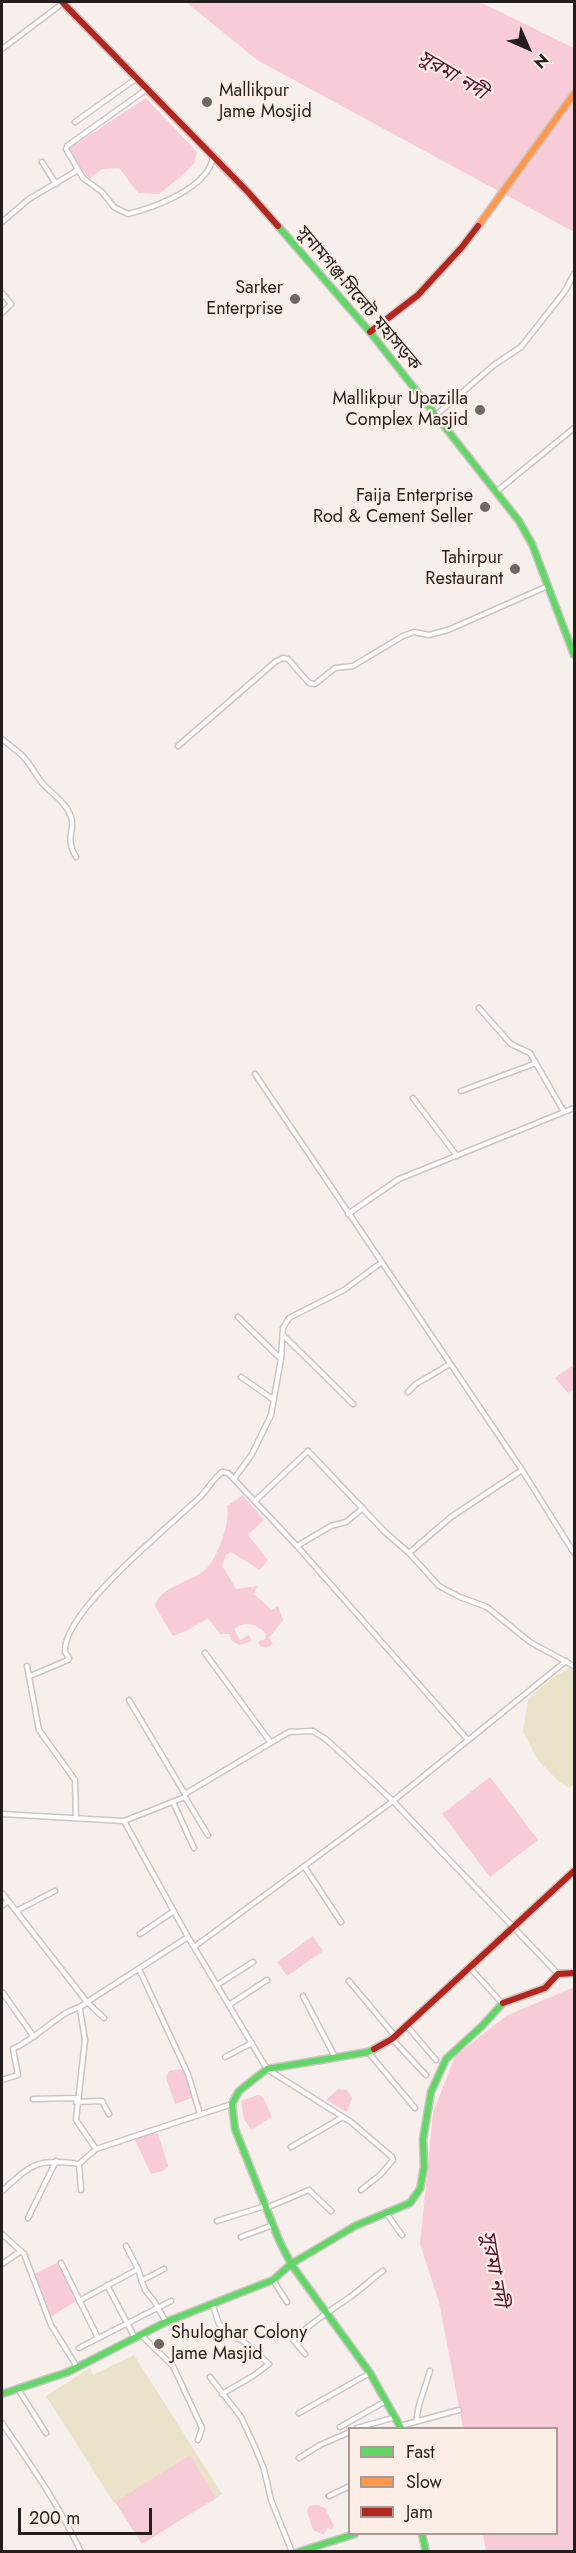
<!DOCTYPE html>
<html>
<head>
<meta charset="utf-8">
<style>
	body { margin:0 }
	#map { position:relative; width:576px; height:2553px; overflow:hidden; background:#f7efec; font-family:Jost,sans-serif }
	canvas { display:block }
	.frame { position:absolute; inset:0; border:3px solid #241f1d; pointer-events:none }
	.legend { position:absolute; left:348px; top:2427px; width:210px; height:108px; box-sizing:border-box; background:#fceee7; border:2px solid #a69b96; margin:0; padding:8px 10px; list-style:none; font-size:18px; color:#241f1d }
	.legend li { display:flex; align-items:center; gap:12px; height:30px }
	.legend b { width:30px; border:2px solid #a69b96 }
	.north { position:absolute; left:498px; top:18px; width:60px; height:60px; -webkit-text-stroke:4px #fceee7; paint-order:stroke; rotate:135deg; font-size:16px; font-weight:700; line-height:24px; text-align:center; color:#241f1d }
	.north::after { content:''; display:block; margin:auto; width:21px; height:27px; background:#241f1d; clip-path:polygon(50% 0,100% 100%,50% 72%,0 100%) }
	.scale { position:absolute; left:18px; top:2508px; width:134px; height:27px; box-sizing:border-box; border:3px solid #241f1d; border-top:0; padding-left:8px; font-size:18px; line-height:21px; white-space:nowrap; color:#241f1d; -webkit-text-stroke:4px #fceee7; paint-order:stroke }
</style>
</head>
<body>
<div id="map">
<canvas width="576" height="2553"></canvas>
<div class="frame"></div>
<ul class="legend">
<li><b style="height:8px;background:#63d668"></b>Fast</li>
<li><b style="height:8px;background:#ff974d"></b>Slow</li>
<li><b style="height:8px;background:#b3261e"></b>Jam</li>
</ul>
<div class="north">N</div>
<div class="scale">200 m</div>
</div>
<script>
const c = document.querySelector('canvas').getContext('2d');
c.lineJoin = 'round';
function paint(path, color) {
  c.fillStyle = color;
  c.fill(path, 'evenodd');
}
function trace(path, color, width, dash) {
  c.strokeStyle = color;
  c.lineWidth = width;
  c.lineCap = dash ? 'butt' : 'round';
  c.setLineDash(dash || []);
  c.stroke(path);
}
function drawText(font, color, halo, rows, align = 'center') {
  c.font = font + ' Jost,"Noto Sans Bengali",sans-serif';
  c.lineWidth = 4.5;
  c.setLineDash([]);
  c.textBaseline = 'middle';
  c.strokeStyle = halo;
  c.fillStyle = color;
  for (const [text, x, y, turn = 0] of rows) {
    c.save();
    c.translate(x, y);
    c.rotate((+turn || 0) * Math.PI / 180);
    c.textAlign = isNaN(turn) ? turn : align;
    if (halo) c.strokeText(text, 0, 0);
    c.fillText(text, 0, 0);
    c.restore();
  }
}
const green = new Path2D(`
	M570 1667 574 1673V1784L570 1788 559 1782 538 1760 523 1732 528 1700 542 1685Z
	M134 2355 222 2494 216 2498 190 2456 114 2503 46 2396 90 2368 93 2375Z`);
const water = new Path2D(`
	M186 2H480L574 48V232L257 60Z
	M146 98 197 152 194 163 186 172 159 194 138 193 119 168 102 169 89 179 68 149Z
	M572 1366 574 1368V1389L568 1393 555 1378Z
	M243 1495 264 1520 248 1535 268 1560 260 1570 231 1552 226 1555 222 1565 236 1589 257 1586 254 1594 272 1610 278 1606 283 1620 269 1638 273 1644 266 1648 260 1646 258 1642 265 1639 266 1634C258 1624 245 1620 234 1629L240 1640 249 1635 252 1641 239 1645 232 1641 229 1634H220L208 1618 188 1630 173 1636 155 1606C158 1587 195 1581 207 1568 218 1556 231 1521 227 1506Z
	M490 1777 538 1840 490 1877 442 1814Z
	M313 1936 323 1951 287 1976 277 1962Z
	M574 1987V2551H486L483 2534H556V2428H463L439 2302 420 2244 433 2113 455 2056 506 2016Z
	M179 2069 184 2072 194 2097 175 2104 166 2078 169 2071Z
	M338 2089 347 2090 352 2098 347 2112 326 2100Z
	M258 2095 263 2097 272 2117 251 2130 244 2119 241 2101Z
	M148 2128 158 2134 168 2166 163 2171 151 2174 135 2140 138 2133Z
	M59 2262 78 2300 50 2317 34 2274Z
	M190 2455 216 2498 142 2544 115 2502Z
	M317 2505 325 2508 334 2526 333 2529 327 2528 324 2535 313 2530 307 2511 309 2506Z`);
const street = new Path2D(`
	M2 49 63 3
	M147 89 67 146 66 149 83 178 102 192 114 207 128 214C156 207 208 188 213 157
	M75 122 137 78
	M42 162 56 184
	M2 222 29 199 78 170
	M2 293 11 304 2 313
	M436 415 494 365 521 347 565 291 574 274
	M496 492 574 428
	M2 739C10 746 19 751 26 760 33 768 37 778 45 786 54 795 67 804 71 817 76 830 64 837 76 857
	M178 746 275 662 283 658 288 659 309 683 315 684 335 668 353 666 403 636 414 632 429 635 448 630 548 586
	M479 1008 511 1044 530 1053 564 1112
	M255 1074 522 1470 574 1553
	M461 1091 536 1063
	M413 1098 457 1156
	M348 1214 399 1179 574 1108
	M238 1317 281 1359
	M283 1335 353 1404
	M241 1377 274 1400
	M408 1392 416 1384 450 1364
	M234 1479 252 1454 271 1415 281 1359 283 1328 289 1318 344 1290 382 1262
	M255 1501 308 1451 385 1532 409 1553 439 1586 460 1597 487 1607 530 1642 574 1666
	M297 1546 331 1526 346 1522 363 1508
	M409 1553 451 1517 522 1470
	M205 1653 271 1743
	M27 1666 39 1730 75 1780 76 1818
	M30 1676 68 1660 69 1658 65 1652C62 1612 170 1526 200 1497 208 1489 213 1479 222 1472L228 1473 297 1546 468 1740
	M129 1700 185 1794
	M185 1797 208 1835
	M173 1802 194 1848
	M2 1814 124 1821 185 1797V1794L289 1732 313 1731 327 1740 393 1801 558 1974
	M124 1821 188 1937 267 2069 351 2122 392 2157 393 2160 380 2175 361 2190
	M304 1866 341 1922
	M2 1893 87 2002 104 2018
	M2 1906 8 1901
	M16 1911 55 1891
	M140 1934 174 1911
	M194 1947 393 1801 566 1661
	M139 1969 188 2074 200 2114
	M471 1969 502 2003
	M349 1981 395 2036
	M217 1985 253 1962
	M3 1993 34 2037
	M303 1996 335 2057
	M229 2005 267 1980
	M80 2009 85 2040 76 2120 96 2149
	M407 2026 436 2060
	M392 2039 426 2075
	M368 2052 415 2108
	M225 2057 252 2043
	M2 2080 18 2075 13 2049C33 2040 48 2024 66 2013 74 2008 80 2009 87 2002L188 1937
	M33 2099 77 2098
	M76 2102 102 2101 109 2114
	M291 2147 343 2117
	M81 2190 79 2164 96 2149 232 2104
	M2 2191C32 2164 37 2158 79 2164
	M266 2208 309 2190 331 2211
	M386 2213 402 2235
	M28 2218 56 2161
	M217 2221 265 2206
	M2 2234 24 2254 51 2325 77 2367
	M241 2237 273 2225
	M126 2246 138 2269 145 2290 154 2301 166 2322
	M61 2263 98 2338
	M2 2264 21 2251
	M273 2280 287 2302
	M141 2281 164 2269
	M107 2285 135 2338
	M79 2301 138 2269
	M213 2306 219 2324 235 2337 243 2341 269 2364 253 2376 222 2394
	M141 2335 173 2366 202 2428 198 2440
	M79 2348 171 2301
	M305 2354 293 2340C310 2323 330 2311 350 2297 362 2289 371 2279 383 2271
	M210 2377 241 2417 255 2447 264 2469 271 2500 292 2552
	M18 2389 46 2433
	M299 2413 370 2373
	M416 2421 419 2405 430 2371
	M2 2423C31 2465 59 2505 81 2552
	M400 2426 459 2410
	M340 2427 386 2401
	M357 2428 396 2417
	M299 2458 320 2445 350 2432
	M329 2496 350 2486`);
const fast = new Path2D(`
	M278 226 370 332 519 521 532 544 574 655
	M374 2049 368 2052 267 2069 239 2091 232 2104 235 2129 279 2240 291 2264 370 2373 401 2428
	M2 2394 68 2372 166 2322 273 2280 291 2264 355 2226 410 2203 420 2189 424 2167 423 2139 431 2092 446 2059 482 2026 503 2003
	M422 2534 426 2552
	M298 2552 355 2534`);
const slow = new Path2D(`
	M478 226 574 94`);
const jam = new Path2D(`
	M62 2 248 192 278 226
	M370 332 418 295 462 247 478 226
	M503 2003 545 1988 558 1974 574 1973
	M374 2049 392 2039 574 1871`);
const markers = [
	[207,102,6,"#6e6865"],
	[295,299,6,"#6e6865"],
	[480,410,6,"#6e6865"],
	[485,507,6,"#6e6865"],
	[515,569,6,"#6e6865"],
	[159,2344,6,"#6e6865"]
];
const poiNames = [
	["Mallikpur",219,92,"left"],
	["Jame Mosjid",219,113,"left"],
	["Sarker",283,289],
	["Enterprise",283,310],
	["Mallikpur Upazilla",468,400],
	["Complex Masjid",468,421],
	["Faija Enterprise",473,497],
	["Rod & Cement Seller",473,518],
	["Tahirpur",503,559],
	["Restaurant",503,580],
	["Shuloghar Colony",171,2334,"left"],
	["Jame Masjid",171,2355,"left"]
];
const streetNames = [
	["সুনামগঞ্জ-সিলেট মহাসড়ক",358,299,50]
];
const waterNames = [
	["সুরমা নদী",452,76,31],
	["সুরমা নদী",493,2269,80]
];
paint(green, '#ebe2ca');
paint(water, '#f7ccd7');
trace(street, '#ccc5c3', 7);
trace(fast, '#ccc5c3', 9);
trace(slow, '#ccc5c3', 9);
trace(jam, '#ccc5c3', 9);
trace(street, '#fefdfc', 4);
trace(fast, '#63d668', 6);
trace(slow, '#ff974d', 6);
trace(jam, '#b3261e', 6);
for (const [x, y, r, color] of markers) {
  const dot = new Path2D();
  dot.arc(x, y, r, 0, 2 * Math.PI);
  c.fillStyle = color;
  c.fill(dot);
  trace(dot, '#fceee7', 2);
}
drawText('18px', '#241f1d', '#fceee7', poiNames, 'right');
drawText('18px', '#241f1d', '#fceee7', streetNames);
drawText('italic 20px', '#55132f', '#fceee7', waterNames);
</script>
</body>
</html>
